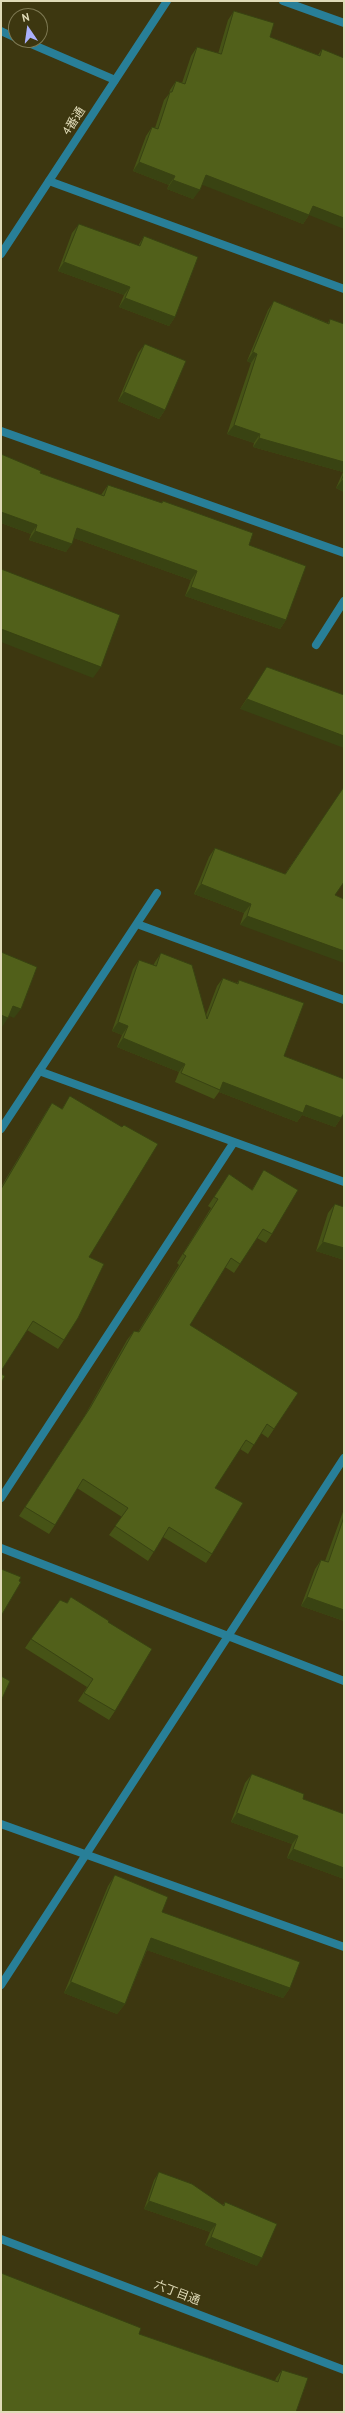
<!DOCTYPE html>
<html>
<head>
<meta charset="utf-8">
<style>
	body { margin:0 }
	#map { position:relative; width:345px; height:2413px; overflow:hidden; background:#3d3710; font-family:"PT Sans",sans-serif }
	canvas { display:block }
	.frame { position:absolute; inset:0; border:2px solid #e0dbb8; pointer-events:none }
	.north { position:absolute; left:8px; top:8px; width:40px; height:40px; box-sizing:border-box; background:#3d3710; border:1px solid #7e7953; border-radius:50%; rotate:347deg; font-size:11px; font-weight:700; line-height:16px; text-align:center; color:#e0dbb8 }
	.north::after { content:''; display:block; margin:auto; width:14px; height:18px; background:#aab0fb; clip-path:polygon(50% 0,100% 100%,50% 72%,0 100%) }
</style>
</head>
<body>
<div id="map">
<canvas width="345" height="2413"></canvas>
<div class="frame"></div>
<div class="north">N</div>
</div>
<script>
const c = document.querySelector('canvas').getContext('2d');
c.lineJoin = 'round';
function trace(path, color, width, dash) {
  c.strokeStyle = color;
  c.lineWidth = width;
  c.lineCap = dash ? 'butt' : 'round';
  c.setLineDash(dash || []);
  c.stroke(path);
}
function paint(path, color) {
  c.fillStyle = color;
  c.fill(path, 'evenodd');
}
function drawText(font, color, halo, rows, align = 'center') {
  c.font = font + ' "PT Sans","Noto Sans JP",sans-serif';
  c.lineWidth = 4;
  c.setLineDash([]);
  c.textBaseline = 'middle';
  c.strokeStyle = halo;
  c.fillStyle = color;
  for (const [text, x, y, turn = 0] of rows) {
    c.save();
    c.translate(x, y);
    c.rotate((+turn || 0) * Math.PI / 180);
    c.textAlign = isNaN(turn) ? turn : align;
    if (halo) c.strokeText(text, 0, 0);
    c.fillText(text, 0, 0);
    c.restore();
  }
}
const minor = new Path2D(`
	M283 1 344 23
	M1 31 16 38
	M22 40 115 80
	M49 181 344 289
	M1 431 344 553
	M316 645 344 601
	M137 924 344 1000
	M39 1071 344 1182
	M1 1129 157 893
	M1 1498 234 1142
	M1 1548 344 1681
	M1 1824 344 1947
	M1 1985 344 1458`);
const tertiary = new Path2D(`
	M1 254 167 1
	M1 2239 344 2370`);
const wall = new Path2D(`
	M234 11 270 37 318 55 322 49 309 215 303 224 202 184 193 199 167 189 169 185 133 171 146 136 152 127 155 128 164 100 169 94 170 90 176 81 182 83 191 56 197 47 218 54 228 20Z
	M79 224 138 246 144 236 175 317 169 326 119 307 124 295 58 271 72 233Z
	M274 301 328 323 330 319 344 324V492L336 488 343 472 253 447 254 443 227 434 251 363 247 361 268 310Z
	M145 344 165 410 159 419 118 401 138 353Z
	M1 454 40 473 101 495 108 485 161 503 163 501 249 545 286 620 280 629 185 596 191 580 74 538 66 552 29 540 31 534 1 523Z
	M267 667 344 695 240 709Z
	M215 848 285 874 344 882 240 925 244 913 194 894 209 857Z
	M161 953 206 1015 217 986 223 978 237 983 239 980 284 1056 341 1118 335 1127 302 1115 297 1122 219 1092 214 1099 175 1082 179 1072 117 1047 122 1035 112 1031 133 969 139 960 153 966 155 962Z
	M70 1096 89 1257 64 1340 58 1349 27 1330 1 1371V1187L46 1112 52 1103 62 1109Z
	M264 1170 272 1234 266 1243 257 1238 234 1273 225 1267 190 1325 274 1429 268 1438 261 1433 248 1454 240 1449 215 1488 212 1554 206 1563 163 1537 148 1561 109 1535 122 1517 77 1488 55 1525 49 1534 19 1516 84 1417 127 1340 134 1331 138 1332 179 1265 177 1263 211 1208 208 1206 229 1174 252 1190Z
	M335 1204 344 1260 316 1251 328 1213Z
	M344 1509V1621L301 1606 315 1569 321 1560 325 1561Z
	M71 1597 108 1622 115 1711 109 1720 78 1701 87 1687 25 1648 31 1639 67 1603Z
	M252 1774 303 1799 344 1814V1879L287 1858 292 1844 231 1822 245 1783Z
	M115 1875 162 1912 290 1988 283 1998 147 1950 125 2004 117 2014 64 1993 108 1886Z
	M159 2172 223 2205 225 2202 257 2266 205 2245 210 2232 144 2209 154 2180Z
	M139 2334 275 2381 276 2378 282 2370 296 2412Z`);
const shadedWall = new Path2D(`
	M139 162 175 176 169 185 133 171Z
	M206 175 313 206 344 218V229L309 215 303 224 200 184Z
	M173 180 200 190 193 199 167 189Z
	M64 262 130 287 124 295 58 271Z
	M125 298 175 317 169 326 119 307Z
	M253 352 257 354 251 363 247 361Z
	M124 392 165 410 159 419 118 401Z
	M234 425 260 434 254 443 227 434Z
	M259 438 344 462V470L343 472 253 447Z
	M342 480 344 481V492L336 488Z
	M1 512 37 525 31 534 1 523Z
	M77 528 197 571 191 580 71 537Z
	M35 531 72 544 66 552 29 540Z
	M191 587 286 620 280 629 185 596Z
	M1 629 101 667 93 678 1 642Z
	M247 699 344 736V748L240 709Z
	M201 884 251 904 244 913 194 894Z
	M247 916 344 951V963L240 925Z
	M13 1006 21 1009 14 1018 7 1015Z
	M1 1015 8 1018 2 1027H1Z
	M118 1022 128 1026 122 1035 112 1031Z
	M123 1038 185 1064 179 1072 117 1047Z
	M223 1082 306 1105 341 1118 335 1127 302 1115 297 1122 219 1092Z
	M323 1242 344 1248V1260L316 1251Z
	M307 1597 344 1610V1621L301 1606Z
	M237 1813 298 1836 292 1844 231 1822Z
	M293 1849 344 1868V1879L287 1858Z
	M151 1938 290 1988 283 1998 144 1949Z
	M71 1982 125 2004 117 2014 64 1993Z
	M149 2201 216 2224 210 2232 144 2209Z
	M211 2237 262 2258 257 2266 205 2245Z`);
const building = new Path2D(`
	M234 11 274 23 270 37 320 56 322 49 344 58V218L313 206 309 215 206 175 200 190 173 180 175 176 139 162 152 127 158 129 170 92H172L176 81 185 84 197 47 221 54Z
	M79 224 140 246 144 236 198 257 175 317 125 298 130 287 64 262Z
	M274 301 329 324 330 319 344 324V462L259 438 260 434 234 425 257 354 253 352Z
	M145 344 186 361 165 410 124 392Z
	M1 454 41 471 40 473 104 496 108 485 162 503 163 501 253 533 249 545 306 566 286 620 191 587 197 571 77 528 72 544 35 531 37 525 1 512Z
	M344 474V481L342 480Z
	M1 569 120 615 101 667 1 629Z
	M267 667 344 695V736L247 699Z
	M344 787V882L335 895 344 899V951L247 916 251 904 201 884 215 848 285 874Z
	M1 952 37 967 21 1009 13 1006 8 1018 1 1015Z
	M161 953 192 965 207 1019 223 978 238 984 239 980 304 1003 284 1056 344 1079V1113L341 1118 306 1105 303 1113 223 1082 220 1090 181 1073 185 1064 123 1038 128 1026 118 1022 139 960 156 966Z
	M70 1096 122 1127 124 1125 158 1144 89 1257 104 1264 78 1318 64 1340 33 1321 1 1371V1189L52 1103 62 1109Z
	M264 1170 298 1190 272 1234 263 1229 240 1264 231 1258 190 1325 298 1393 274 1429 267 1424 254 1445 246 1440 215 1488 243 1503 212 1554 169 1527 154 1552 115 1526 128 1508 83 1479 55 1525 25 1507 90 1408 134 1331 139 1332 186 1256 183 1254 218 1199 214 1197 229 1174 252 1190Z
	M335 1204 344 1207V1248L323 1242Z
	M1 1374 5 1376 1 1383Z
	M344 1517V1610L307 1597 321 1560 328 1562Z
	M1 1569 21 1577 19 1581 21 1582 1 1616Z
	M71 1597 109 1621 108 1622 152 1649 115 1711 84 1693 93 1679 31 1639 60 1600 67 1603Z
	M1 1676 10 1681 1 1701Z
	M252 1774 304 1794 303 1799 344 1814V1868L293 1849 298 1836 237 1813Z
	M115 1875 168 1897 162 1912 300 1962 290 1988 151 1938 125 2004 71 1982Z
	M159 2172 192 2184 224 2206 225 2202 277 2224 262 2258 211 2237 216 2224 149 2201Z
	M1 2273 141 2328 139 2334 278 2382 282 2370 308 2378 296 2412H1Z`);
const streetNames = [
	["4番通",74,121,-57],
	["六丁目通",177,2293,21]
];
trace(minor, '#287f98', 8);
trace(tertiary, '#287f98', 8);
paint(wall, '#465316');
paint(shadedWall, '#394312');
paint(building, '#51601a');
trace(building, '#394312', 1);
drawText('12px', '#e0dbb8', '#3d3710', streetNames);
</script>
</body>
</html>
